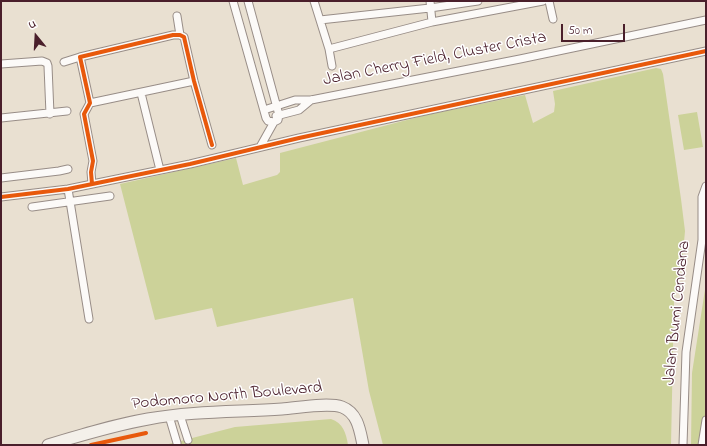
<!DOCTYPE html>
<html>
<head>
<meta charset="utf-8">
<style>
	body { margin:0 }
	#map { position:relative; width:707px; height:446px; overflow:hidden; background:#e9e0d1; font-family:"Indie Flower",sans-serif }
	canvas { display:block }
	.frame { position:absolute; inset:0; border:2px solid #4a1f2b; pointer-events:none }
	.north { position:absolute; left:16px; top:16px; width:40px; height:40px; -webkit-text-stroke:3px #fff; paint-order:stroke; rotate:342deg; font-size:11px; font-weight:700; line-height:16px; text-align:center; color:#4a1f2b }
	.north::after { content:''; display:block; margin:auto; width:14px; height:18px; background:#4a1f2b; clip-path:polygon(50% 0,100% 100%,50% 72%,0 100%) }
	.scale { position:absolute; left:561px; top:24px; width:64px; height:18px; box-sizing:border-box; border:2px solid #4a1f2b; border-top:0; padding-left:5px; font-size:12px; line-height:14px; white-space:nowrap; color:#4a1f2b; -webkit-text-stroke:3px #fff; paint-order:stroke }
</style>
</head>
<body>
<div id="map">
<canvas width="707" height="446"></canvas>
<div class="frame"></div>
<div class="north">U</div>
<div class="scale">50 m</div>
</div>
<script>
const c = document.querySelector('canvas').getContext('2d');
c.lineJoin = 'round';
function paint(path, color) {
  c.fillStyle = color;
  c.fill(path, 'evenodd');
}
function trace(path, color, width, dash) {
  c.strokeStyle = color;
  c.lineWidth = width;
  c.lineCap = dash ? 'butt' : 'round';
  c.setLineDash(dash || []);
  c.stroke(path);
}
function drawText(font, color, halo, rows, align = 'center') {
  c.font = font + ' "Indie Flower",sans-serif';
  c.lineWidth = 3;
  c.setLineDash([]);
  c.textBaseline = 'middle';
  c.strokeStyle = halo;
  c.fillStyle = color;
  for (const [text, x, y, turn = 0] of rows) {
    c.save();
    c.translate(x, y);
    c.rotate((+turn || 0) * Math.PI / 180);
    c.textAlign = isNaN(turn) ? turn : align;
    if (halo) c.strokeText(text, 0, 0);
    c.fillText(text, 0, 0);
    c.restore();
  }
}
const green = new Path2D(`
	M656 68 661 69 663 74 681 199 685 231 682 264 674 300 671 445H383L369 391 353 298 217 327 212 308 155 320 120 184 236 158 243 185 277 175 280 172V153L426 115 525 95 533 123 554 112 555 104 553 91Z
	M697 112 703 147 684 150 678 115Z
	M706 283V445H691L692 373Z
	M331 419C343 423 346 433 348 445H165L235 427Z`);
const street = new Path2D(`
	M233 1 266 118 268 121 274 122 278 120 279 115 248 1
	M314 1 329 49 332 66
	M430 1 432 22
	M549 1 553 19
	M177 16 180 35
	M320 20 430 8 478 1
	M329 49 432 22 543 1
	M64 62 80 57
	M1 64 42 61 47 63 48 66 50 114
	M141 93 160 170
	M90 103 194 81
	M264 110 295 100H311L520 59 706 20
	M276 116 299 110 311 100
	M1 118 67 111
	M260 147 274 122
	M1 178 59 171 68 169
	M92 184 91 172 93 161 84 114 90 103 80 57 173 35H180L184 37 194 81 212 145
	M68 189 89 319
	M1 197 68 189 190 164 299 138 706 51
	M32 207 110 196
	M180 415 188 440
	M169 416 177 443
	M683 445 686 352 702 240V197L706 186
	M702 445 706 420`);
const secondary = new Path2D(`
	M48 445C81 435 114 425 148 419 192 411 237 412 282 409 297 408 328 402 342 407 358 413 360 431 363 445`);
const cycleway = new Path2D(`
	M92 184 91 172 93 161 84 114 90 103 80 57 173 35H180L184 37 194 81 212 145
	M1 197 68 189 190 164 299 138 706 51
	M91 445 146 433`);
const streetNames = [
	["Jalan Cherry Field, Cluster Crista",435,60,-11],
	["Jalan Bumi Cendana",678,313,-84],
	["Podomoro North Boulevard",227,397,-5]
];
paint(green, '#ccd299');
trace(street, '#988d87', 9);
trace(secondary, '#988d87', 13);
trace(street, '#fcfaf8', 7);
trace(secondary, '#f4f0ea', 11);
trace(cycleway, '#e8590c', 4);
drawText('17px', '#4a1f2b', '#fff', streetNames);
</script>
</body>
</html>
